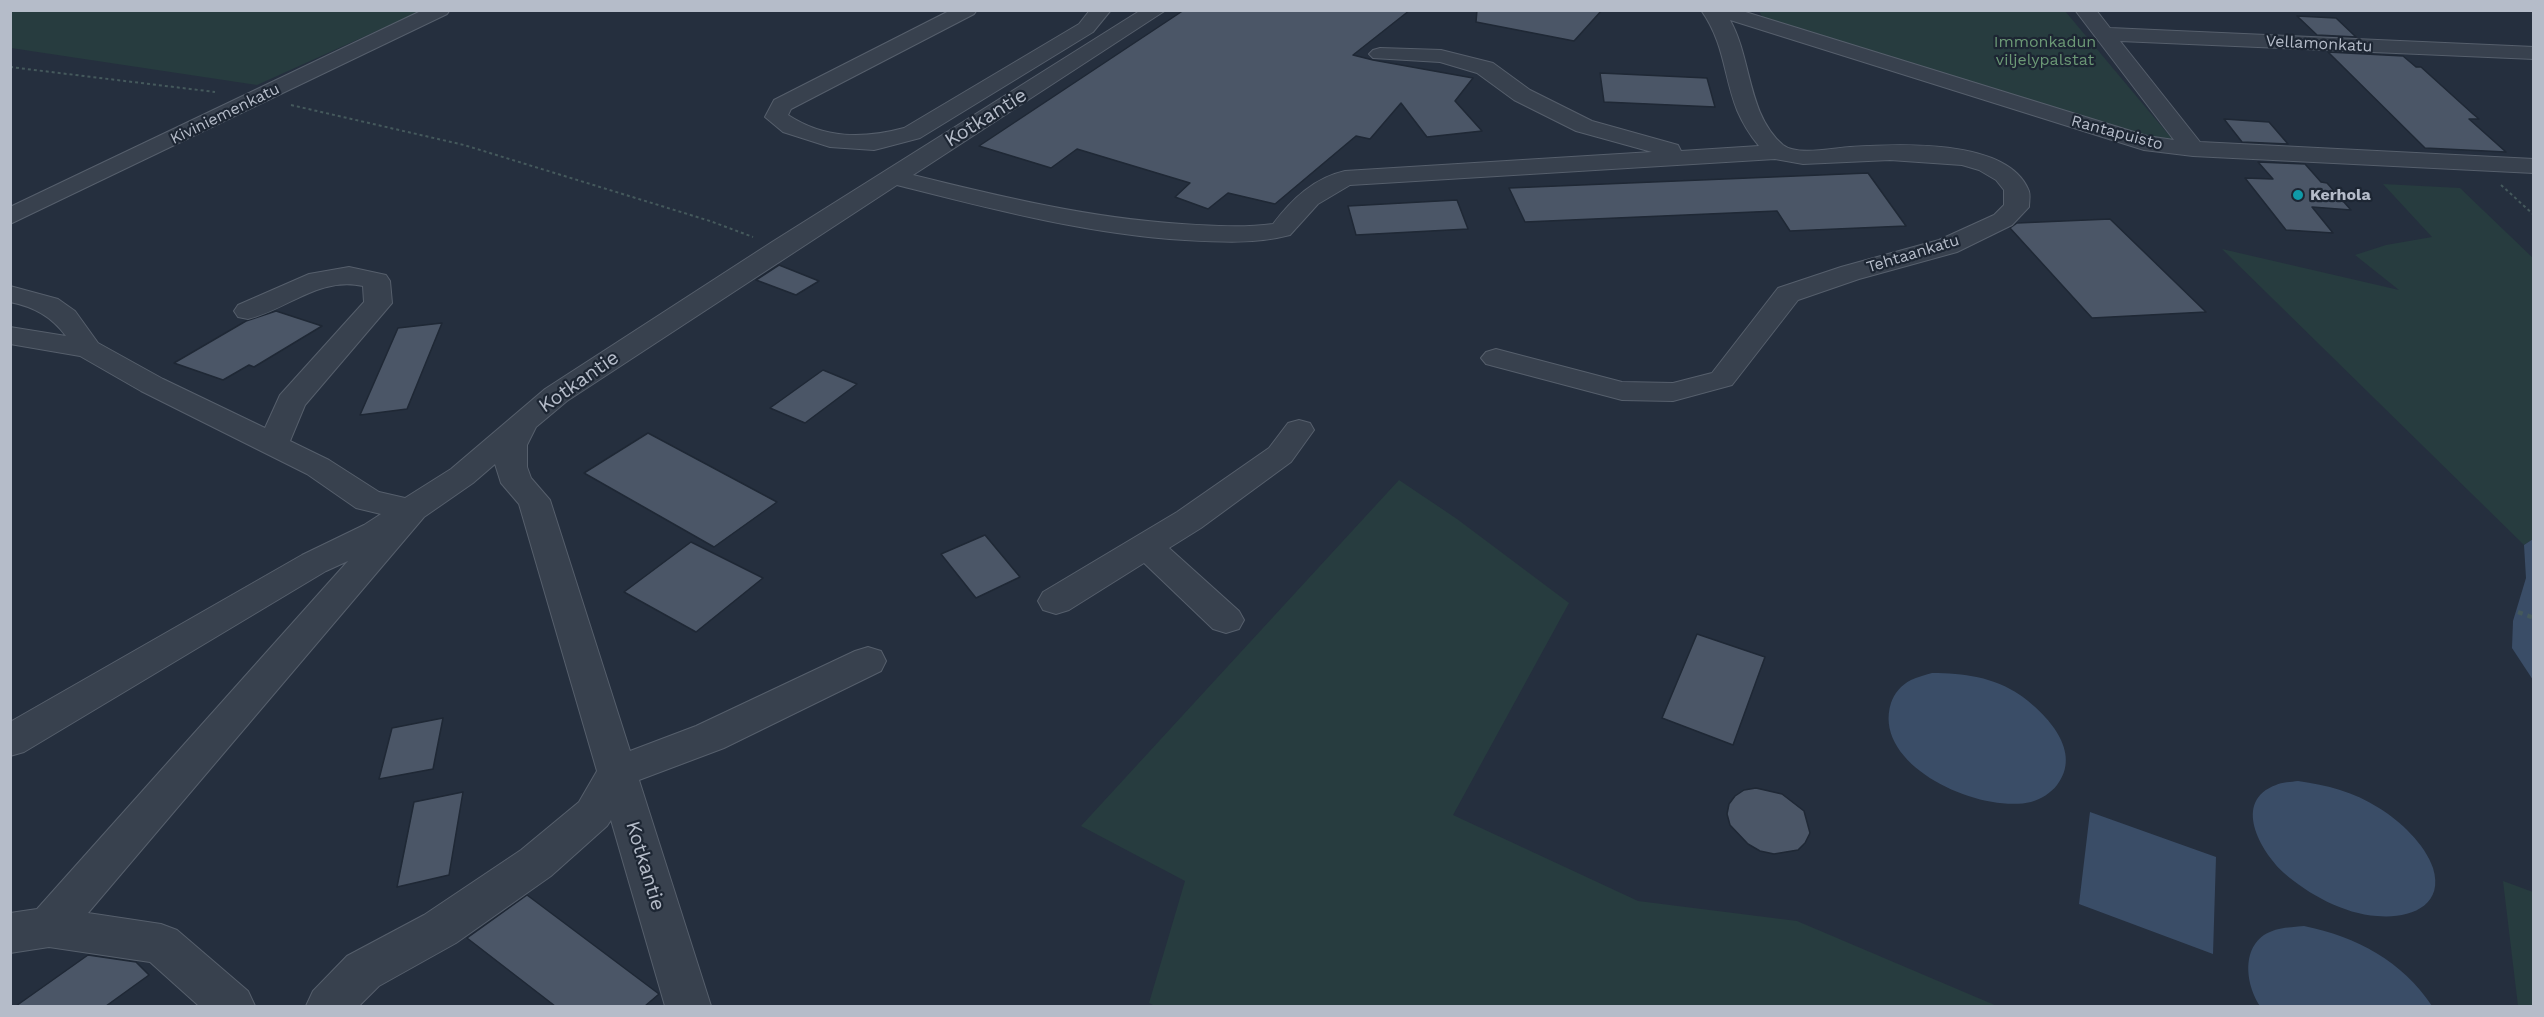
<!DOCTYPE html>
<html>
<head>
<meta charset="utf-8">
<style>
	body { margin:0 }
	#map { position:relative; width:2544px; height:1017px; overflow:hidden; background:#252f3e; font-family:"Work Sans",sans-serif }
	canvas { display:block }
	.frame { position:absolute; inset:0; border:12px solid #b5bcc9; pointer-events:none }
</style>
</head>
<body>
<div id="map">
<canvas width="2544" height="1017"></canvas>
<div class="frame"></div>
</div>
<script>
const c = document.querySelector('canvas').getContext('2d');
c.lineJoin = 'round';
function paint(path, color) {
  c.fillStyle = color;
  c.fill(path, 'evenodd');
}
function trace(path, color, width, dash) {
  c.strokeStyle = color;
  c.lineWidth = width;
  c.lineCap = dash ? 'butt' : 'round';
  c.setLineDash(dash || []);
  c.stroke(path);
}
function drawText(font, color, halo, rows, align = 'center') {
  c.font = font + ' "Work Sans",sans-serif';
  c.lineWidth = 4.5;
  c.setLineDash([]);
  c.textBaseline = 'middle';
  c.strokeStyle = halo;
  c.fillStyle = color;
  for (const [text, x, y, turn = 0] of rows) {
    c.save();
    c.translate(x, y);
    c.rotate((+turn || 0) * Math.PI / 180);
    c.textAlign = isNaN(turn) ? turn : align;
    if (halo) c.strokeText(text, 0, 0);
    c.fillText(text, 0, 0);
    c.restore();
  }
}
const green = new Path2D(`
	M10 11 11 10 421 11 257 85 11 48Z
	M1759 11H2065L2173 140H2152L1764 20Z
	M2383 184 2460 188 2533 258V539L2524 545 2222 249 2399 290 2355 255 2386 245 2432 237Z
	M1399 480 1457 519 1569 603 1453 815 1638 901 1797 921 1997 1006H1155L1149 1003 1185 881 1081 826Z
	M2503 881 2533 892V1006H2518Z`);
const water = new Path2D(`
	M2533 539V680L2512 648 2513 621 2526 578 2524 545Z
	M1932 673C1963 673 1994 677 2020 695 2047 714 2083 752 2057 785 2051 793 2041 799 2031 802 1980 814 1871 766 1891 703 1894 694 1901 685 1911 680 1917 677 1925 675 1932 673Z
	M2298 781C2327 785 2354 792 2379 808 2400 821 2425 844 2433 868 2445 907 2408 919 2377 916 2344 914 2308 894 2284 873 2260 851 2232 801 2276 785 2282 782 2291 782 2298 781Z
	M2090 812 2216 857 2213 954 2079 904Z
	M2304 926C2357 937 2402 961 2432 1006H2260C2243 980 2241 937 2279 929 2287 927 2296 927 2304 926Z`);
const building = new Path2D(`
	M1184 10H1410L1353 55 1373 60 1473 78 1455 101 1482 131 1427 137 1401 103 1370 139 1356 136 1275 204 1228 193 1208 209 1175 197 1190 183 1077 149 1051 168 979 146Z
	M1477 10H1602L1574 41 1476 22Z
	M2297 16 2336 18 2356 37 2317 35Z
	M2328 52 2403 56 2416 67H2421L2473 114 2479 119H2469L2506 152 2425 148Z
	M1600 73 1707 78 1715 107 1604 102Z
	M2224 119 2269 122 2288 144 2242 142Z
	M2258 162 2305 164 2321 182 2327 183 2351 210 2312 207 2333 233 2286 230 2245 178 2273 179Z
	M1868 173 1906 226 1790 231 1777 211 1525 222 1509 188Z
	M1457 200 1468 229 1356 235 1348 206Z
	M2110 219 2206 312 2092 318 2010 228 2017 223Z
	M779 265 819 281 796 295 756 280Z
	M276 311 322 326 254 367 249 365 223 380 174 363 246 321Z
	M442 323 407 409 360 415 398 328Z
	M823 370 857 384 805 423 770 408Z
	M648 433 777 502 714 547 584 473Z
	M985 535 1020 577 976 598 941 554Z
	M691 542 763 578 696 632 624 592Z
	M1697 634 1765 657 1733 745 1662 718Z
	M443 718 433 769 379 779 392 728Z
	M1756 788 1782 794 1804 811 1810 833 1805 843 1798 850 1774 854 1760 851 1748 844 1730 825 1727 814 1729 804 1735 796 1744 790Z
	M463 792 449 875 397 887 414 802Z
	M527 895 659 994 645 1006H555L467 938Z
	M88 955 136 962 149 975 106 1006H16Z`);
const pathFar1 = new Path2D(`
	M10 67 215 92
	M291 105 464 145 710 221 753 237
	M2501 185 2534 215`);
const path = new Path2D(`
	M2518 612 2534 618`);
const minor = new Path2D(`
	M423 10H450L447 14 10 224V207Z
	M951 10H977L974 14 791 109 788 115C825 139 863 139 904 128L1079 24 1090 10H1111L1093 32 920 138 882 148 874 150 830 147 783 132 765 117 774 100Z
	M1141 10H1166L913 175C1002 197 1090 218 1182 224 1212 226 1243 228 1273 224 1292 199 1314 178 1345 171L1652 152 1576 131 1514 100 1477 73 1440 62 1373 58 1369 54 1373 50 1380 48 1441 50 1493 63 1530 90 1592 121 1678 145 1681 151 1759 146C1750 135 1743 124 1737 110 1723 74 1725 44 1701 10H1739L2147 136 2174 140 2075 10H2096L2110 28 2534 47V59L2120 41 2200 142 2534 159V173L2193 156 2144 150 1730 20C1752 59 1747 114 1783 145 1797 156 1833 148 1850 147 1896 144 2006 138 2028 189 2031 194 2029 201 2029 207L2012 225 1957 252 1859 279 1798 300 1732 385 1673 401 1622 400 1486 364 1481 358 1486 352 1496 349 1622 382 1673 383 1712 373 1778 288 1841 267 1939 240 1994 215 2004 205V190L1996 180 1979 170 1962 165 1890 160 1803 164 1775 159 1350 185 1318 204 1290 235C1256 244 1220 242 1185 240 1087 234 992 209 897 185L567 401 536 427 527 445V467L531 478 550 500 630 751 696 726 855 651 868 647 881 651 886 661 881 671 724 748 639 780 711 1006H665L611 820 607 826 551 876 456 943 379 986 359 1006H306L313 991 347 956 424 915 521 850 579 802 597 771 519 504 501 483 495 464 473 483 424 517 88 913 161 924 177 930 248 991 255 1006H199L150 962 49 947 10 953V913L37 909 348 561 326 571 24 752 10 756V722L302 555 364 525 381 514 356 508 307 474 141 391 80 356 10 344V327L66 336C51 316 34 307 10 302V286L58 299 75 311 98 343 163 379 265 428 280 395 364 302 363 286C320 276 288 309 248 319L238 317 234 311 238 305 309 274 349 267 386 275 390 281 392 303 305 405 290 441 329 460 379 492 405 498 451 469 545 389 772 242Z
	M1299 420 1310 423 1314 430 1291 462 1201 528 1169 548 1239 611 1244 620 1239 629 1226 633 1213 629 1144 563 1069 610 1056 614 1043 610 1038 601 1043 592 1177 512 1269 448 1288 423Z`);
const markers = [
	[2298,195,6,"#0f9aa8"]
];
const farParknames = [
	["Immonkadun",2045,42],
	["viljelypalstat",2045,60]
];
const farStreetnames = [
	["Vellamonkatu",2319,44,3],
	["Kiviniemenkatu",225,114,-26],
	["Rantapuisto",2117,133,15],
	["Tehtaankatu",1913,254,-17]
];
const farPoinames = [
	["Kerhola",2310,195]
];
const streetNames = [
	["Kotkantie",986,118,-32],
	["Kotkantie",579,382,-35],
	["Kotkantie",645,866,73]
];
paint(green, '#273c3f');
paint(water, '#3a4d67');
paint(building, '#4b5667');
trace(building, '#1f2835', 1.5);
trace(minor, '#565f6c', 2);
trace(pathFar1, '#45595c', 2, [3, 3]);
trace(path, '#45595c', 4.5, [5, 5]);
paint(minor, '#38414e');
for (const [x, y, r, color] of markers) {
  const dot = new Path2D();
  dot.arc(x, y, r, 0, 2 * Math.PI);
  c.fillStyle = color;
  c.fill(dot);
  trace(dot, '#1d2633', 2);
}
drawText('16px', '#6c9976', '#1d2633', farParknames);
drawText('16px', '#b5bcc9', '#1d2633', farStreetnames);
drawText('bold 16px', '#b5bcc9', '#1d2633', farPoinames, 'left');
drawText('20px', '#b5bcc9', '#1d2633', streetNames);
</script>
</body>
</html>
